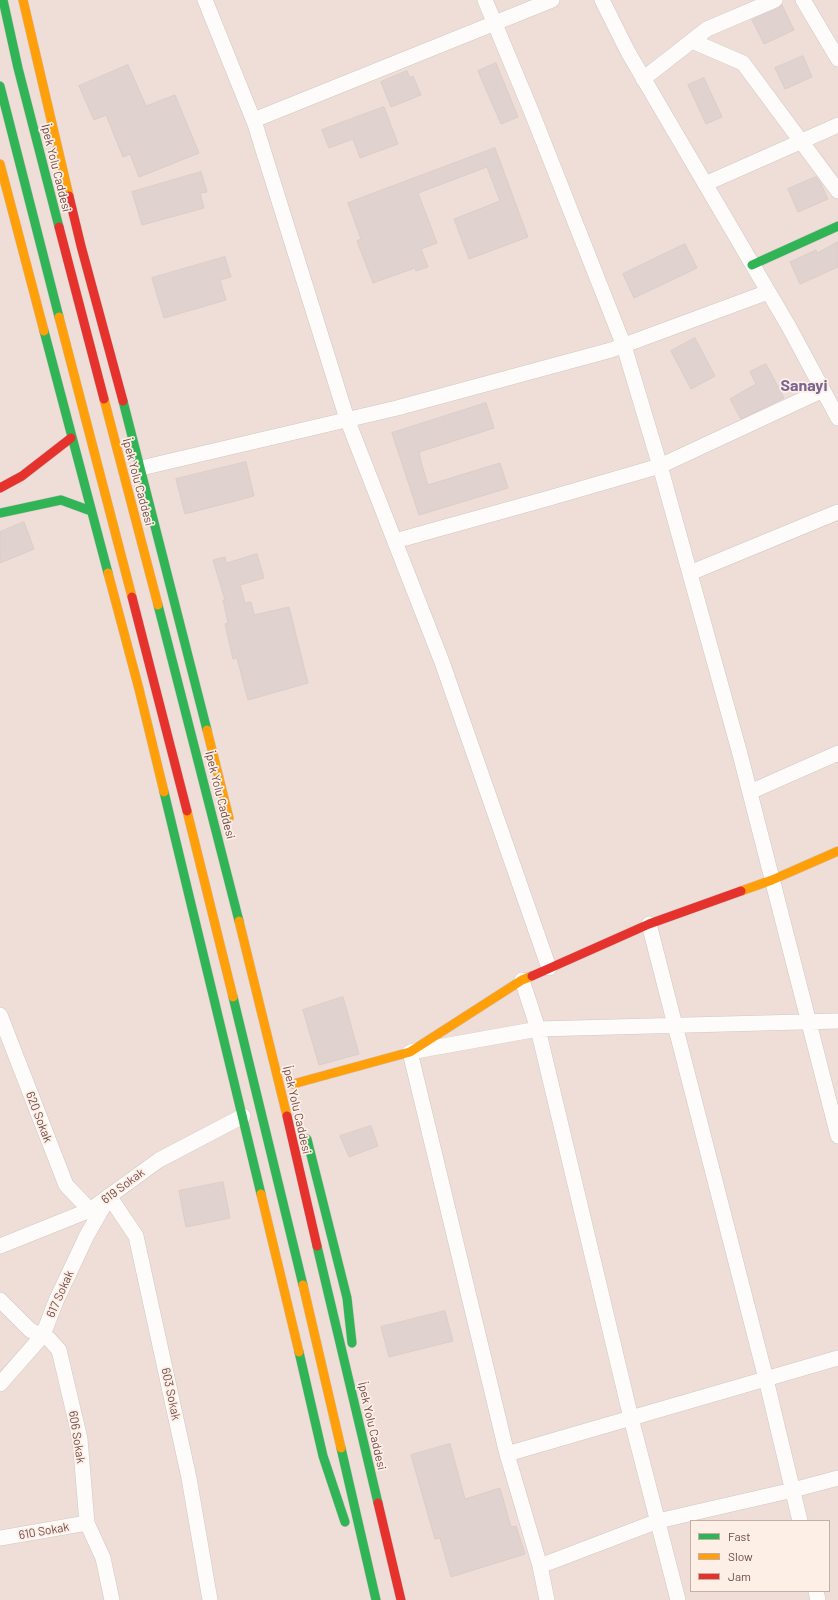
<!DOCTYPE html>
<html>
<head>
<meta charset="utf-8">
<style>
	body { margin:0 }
	#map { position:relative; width:838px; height:1600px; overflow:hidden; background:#f3ebe7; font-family:Barlow,sans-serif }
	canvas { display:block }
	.legend { position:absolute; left:690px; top:1520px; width:140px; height:72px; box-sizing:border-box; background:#fdeee6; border:1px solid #c4aea8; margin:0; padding:5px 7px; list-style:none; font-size:12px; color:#6e4d4a }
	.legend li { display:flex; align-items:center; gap:8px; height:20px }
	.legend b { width:20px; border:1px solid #c4aea8 }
</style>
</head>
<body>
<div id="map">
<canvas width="838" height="1600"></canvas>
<ul class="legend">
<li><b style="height:5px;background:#30b455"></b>Fast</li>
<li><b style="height:5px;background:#ff9f0a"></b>Slow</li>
<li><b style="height:5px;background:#e5322d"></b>Jam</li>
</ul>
</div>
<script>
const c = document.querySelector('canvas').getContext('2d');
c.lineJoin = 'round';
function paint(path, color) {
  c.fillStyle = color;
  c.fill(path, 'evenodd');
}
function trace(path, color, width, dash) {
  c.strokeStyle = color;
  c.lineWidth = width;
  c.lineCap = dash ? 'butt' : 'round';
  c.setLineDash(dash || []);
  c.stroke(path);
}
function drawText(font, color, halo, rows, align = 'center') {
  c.font = font + ' Barlow,sans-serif';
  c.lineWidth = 3.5;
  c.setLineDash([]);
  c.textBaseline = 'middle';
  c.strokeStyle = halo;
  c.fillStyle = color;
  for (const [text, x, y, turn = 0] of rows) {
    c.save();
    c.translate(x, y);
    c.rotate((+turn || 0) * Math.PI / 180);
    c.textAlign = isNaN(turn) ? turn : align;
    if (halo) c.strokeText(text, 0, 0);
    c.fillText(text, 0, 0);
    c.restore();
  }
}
const residential = new Path2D(`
	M0 0H838V1600H0ZM691 1521H829V1591H691Z`);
const building = new Path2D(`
	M782 5 794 30 764 44 752 20Z
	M803 56 812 77 785 89 775 68Z
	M496 63 518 117 501 124 478 71Z
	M128 65 146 106 175 95 199 153 139 177 130 154 123 157 106 115 94 120 79 86Z
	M407 71 410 78 413 76 421 95 391 107 381 82Z
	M704 78 722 117 706 124 688 85Z
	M384 107 398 144 360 158 353 139 329 148 322 130Z
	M495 148 528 237 469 259 454 219 500 201 487 167 418 193 437 243 421 249 428 267 416 271 415 268 373 283 357 241 361 239 348 203Z
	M201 172 207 192 200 193 204 208 142 225 132 192Z
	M816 177 820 182 828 199 798 212 788 189Z
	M838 242V267L800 284 790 262 816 250 817 253Z
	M685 244 697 268 634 298 623 274Z
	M225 257 231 277 220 280 226 300 164 318 152 278Z
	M695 338 715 376 691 389 671 351Z
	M766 364 784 398 741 419 730 399 756 384 750 372Z
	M486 403 494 428 419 452 421 462 428 485 500 463 508 488 419 515 392 433Z
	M246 462 254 496 185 514 176 479Z
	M24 522 34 549 0 563V532Z
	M257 554 264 578 240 585 245 603 251 602 254 615 289 607 308 683 248 700 237 658 233 659 225 624 228 623 223 600H225L213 560 225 557 226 563Z
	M343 997 359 1054 319 1065 303 1010Z
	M371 1126 378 1146 349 1157 340 1136Z
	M223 1182 230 1218 186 1227 179 1191Z
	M445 1311 453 1341 389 1357 381 1327Z
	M450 1444 465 1499 500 1488 511 1527 516 1526 525 1554 451 1577 440 1538 435 1539 411 1455Z`);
const street = new Path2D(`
	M205 0 255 124 347 419 442 662 549 968
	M485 0 532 113 624 346 660 466 740 754 838 1136
	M602 0 628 52 789 327 838 418
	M803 0 838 59
	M692 41 743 63 838 191
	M643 79 707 29 775 0
	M254 120 552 0
	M705 184 838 125
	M141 468 397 408 611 350 768 292
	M395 541 546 499 660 466 823 390
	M690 573 838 512
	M750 792 838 753
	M649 924 766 1379 800 1521
	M522 980 538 1029 631 1418 678 1600
	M0 1015 66 1185 90 1210
	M109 1196 136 1236 189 1478 210 1600
	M0 1246 90 1210 159 1160 243 1116
	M0 1300 30 1330 49 1339 59 1350 80 1439 87 1523 103 1558 112 1600
	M0 1384 43 1335 56 1301 87 1235 106 1202
	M507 1454 838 1358
	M0 1538 87 1523
	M540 1566 658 1521 793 1490 838 1478
	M816 1591 818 1600
	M547 1600 540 1566 507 1454 410 1052 538 1029 838 1021`);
const fast = new Path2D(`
	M3 0 18 68 59 227
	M0 86 59 317
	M752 265 838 226
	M44 331 108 573
	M123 401 207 730
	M0 513 61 500 91 511
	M158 605 239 921
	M164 792 261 1194
	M233 997 303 1285
	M307 1139 347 1298 352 1343
	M317 1246 378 1503
	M299 1352 323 1456 345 1522
	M341 1448 376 1600`);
const slow = new Path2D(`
	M23 0 69 196
	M0 164 44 331
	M59 317 132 597
	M104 399 158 605
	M108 573 139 689 164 792
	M207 730 229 818
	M187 811 233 997
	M741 891 772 880 838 851
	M239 921 287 1116
	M293 1084 410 1052 522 980 532 976
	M261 1194 299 1352
	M303 1285 341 1448`);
const jam = new Path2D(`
	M69 196 81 246 123 401
	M59 227 104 399
	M0 488 22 476 71 438
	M132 597 187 811
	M532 976 649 924 741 891
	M287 1116 317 1246
	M378 1503 401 1600`);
const streetNames = [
	["İpek Yolu Caddesi",56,168,76],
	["İpek Yolu Caddesi",138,482,75],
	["İpek Yolu Caddesi",220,795,76],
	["İpek Yolu Caddesi",297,1110,77],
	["620 Sokak",39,1117,69],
	["619 Sokak",123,1186,-37],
	["617 Sokak",60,1294,-66],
	["603 Sokak",171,1394,78],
	["İpek Yolu Caddesi",372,1426,77],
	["606 Sokak",77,1437,81],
	["610 Sokak",44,1531,-10]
];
const districtNames = [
	["Sanayi",804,386]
];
paint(residential, '#eeded7');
paint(building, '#dfd2cf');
trace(building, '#dbcdca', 1);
trace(street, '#d2c7c4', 16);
trace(fast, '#d2c6c4', 10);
trace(slow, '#d2c6c4', 10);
trace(jam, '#d2c6c4', 10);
trace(street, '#fdfcfb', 15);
trace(fast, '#30b455', 9);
trace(slow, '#ff9f0a', 9);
trace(jam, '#e5322d', 9);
drawText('12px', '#6e4d4a', '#fdeee6', streetNames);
drawText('bold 16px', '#776691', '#fdeee6', districtNames);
</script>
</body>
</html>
